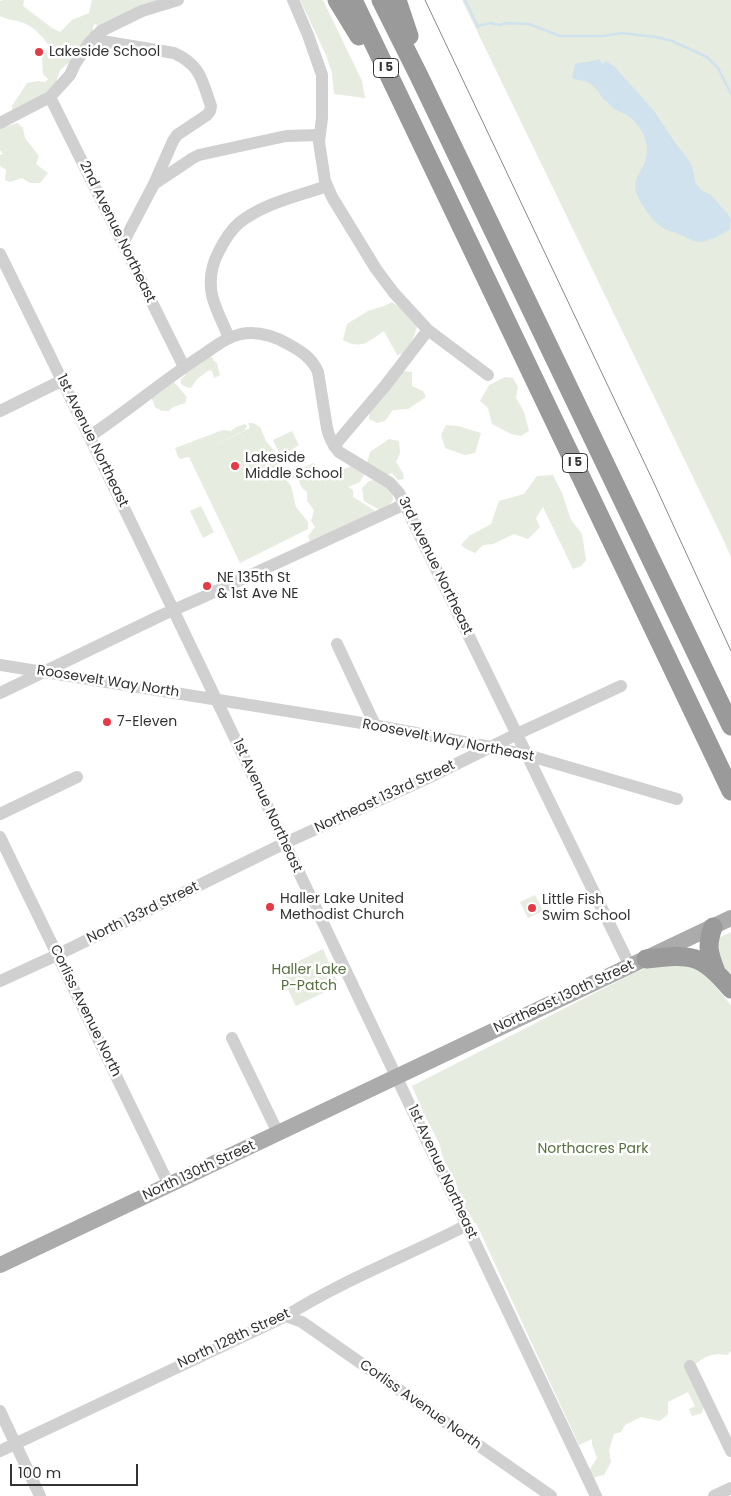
<!DOCTYPE html>
<html>
<head>
<meta charset="utf-8">
<style>
	body { margin:0 }
	#map { position:relative; width:731px; height:1496px; overflow:hidden; background:#fff; font-family:Poppins,sans-serif }
	canvas { display:block }
	.scale { position:absolute; left:10px; top:1464px; width:128px; height:22px; box-sizing:border-box; border:2px solid #333; border-top:0; padding-left:6px; font-size:15px; line-height:18px; white-space:nowrap; color:#333; -webkit-text-stroke:4px #fff; paint-order:stroke }
</style>
</head>
<body>
<div id="map">
<canvas width="731" height="1496"></canvas>
<div class="scale">100 m</div>
</div>
<script>
const c = document.querySelector('canvas').getContext('2d');
c.lineJoin = 'round';
function paint(path, color) {
  c.fillStyle = color;
  c.fill(path, 'evenodd');
}
function trace(path, color, width, dash) {
  c.strokeStyle = color;
  c.lineWidth = width;
  c.lineCap = dash ? 'butt' : 'round';
  c.setLineDash(dash || []);
  c.stroke(path);
}
function drawText(font, color, halo, rows, align = 'center') {
  c.font = font + ' Poppins,sans-serif';
  c.lineWidth = 5;
  c.setLineDash([]);
  c.textBaseline = 'middle';
  c.strokeStyle = halo;
  c.fillStyle = color;
  for (const [text, x, y, turn = 0] of rows) {
    c.save();
    c.translate(x, y);
    c.rotate((+turn || 0) * Math.PI / 180);
    c.textAlign = isNaN(turn) ? turn : align;
    if (halo) c.strokeText(text, 0, 0);
    c.fillText(text, 0, 0);
    c.restore();
  }
}
const green = new Path2D(`
	M4 0H24L23 6 52 28 60 32 72 20 89 13 92 0H165L102 28 94 24 92 33 76 57 60 70 55 85 39 98 12 112V106L27 83 38 81 45 82 48 79 43 74 42 58 49 46C44 38 36 29 26 24 18 20 10 21 0 16V1Z
	M300 0H323L362 81 365 98 334 94 332 73 326 55Z
	M462 0H731V557L723 539Z
	M18 123 23 128 25 138 39 156 36 164 48 173 40 183H30L22 178 10 182 5 180 6 170 0 166V155L3 154 0 150V128Z
	M392 302 405 311 417 327 413 339 404 353 397 355 384 331C368 342 361 350 343 340L347 324 368 311 384 306Z
	M208 356 213 358V360L217 363 220 375 214 378 212 371 209 370 197 379 191 388 186 387 181 384V379L185 376V372Z
	M403 371 412 372V386L423 391 426 397 408 409 393 410 385 421 377 423 369 419 370 407Z
	M505 377 513 378 518 387 516 398 524 412 529 431 521 436 511 434 492 424 488 408 480 401 489 385Z
	M174 382 187 397 185 403 173 407 169 411H162L155 407 153 401 150 397Z
	M248 423H253L260 427 266 441 275 452 278 459 280 472 291 486 296 507 308 522V529L240 563 189 457 180 459 178 457 175 448 223 430 231 431 236 427 245 424 247 426 245 430 192 457 250 428Z
	M446 425 458 426 481 433 475 453 465 455 445 448 441 435Z
	M292 431 299 445 290 451 280 454 273 440Z
	M389 439 399 441 400 453 396 462 403 473 404 479 398 480 392 473 385 475 367 463 370 452Z
	M313 463 318 468 319 478 324 471 328 472 332 477 344 476V469L351 466 359 469 364 475 360 482 348 487 353 490V497L374 510V516L310 541 308 536 315 527 311 521 314 510 307 501V492L302 488 297 477 292 478 294 472Z
	M553 475 562 493 571 520 582 534 586 560 581 566 573 569 543 507 536 518 540 527 528 539 514 534 493 544 483 545 475 553 466 549 461 545 469 536 491 524 499 501 524 494 537 476Z
	M379 479 392 489 393 500 387 509H378L364 501 362 488 369 481Z
	M201 506 214 532 203 538 190 511Z
	M535 895 543 911 528 918 520 902Z
	M731 932V979L717 963 714 940Z
	M323 949 339 985 296 1006 279 971Z
	M681 960 701 969 731 1005V1351L727 1355C708 1352 701 1360 688 1370L704 1406 702 1413 692 1416 689 1409 695 1406 688 1392 668 1402V1414L660 1421 641 1417 625 1425 621 1432 614 1434 609 1450 611 1462 604 1475 592 1478 590 1469 597 1458 592 1444V1439L579 1445 476 1223H474C471 1214 464 1207 460 1198 458 1192 457 1184 454 1178 448 1168 441 1157 440 1145L423 1112 412 1086 632 974 649 967Z`);
const water = new Path2D(`
	M599 59 602 64 607 61 610 64 614 66 654 111 676 144 688 159 693 169 695 182 701 190 711 195 727 213 731 220 729 230C721 235 711 240 701 242 694 242 689 239 683 236 677 233 671 232 665 229 654 224 636 199 635 187 635 176 644 168 646 158 650 143 642 128 631 118 626 114 620 112 614 109 610 106 608 101 603 99 599 92 593 84 585 81 581 80 577 80 572 78L575 64C583 61 591 63 599 59Z`);
const stream = new Path2D(`
	M465 0 478 27 481 25 491 23 499 25 507 23 529 24 560 36H603L622 33 656 37 672 41 707 57 718 68 731 94`);
const minor = new Path2D(`
	M293 0 308 35 322 75V118L319 142 325 181 332 197 376 269 394 293 428 330 488 375
	M95 36 102 41 174 53C201 65 202 81 211 106L210 111 207 115 177 135 173 141 154 184
	M50 97 184 367
	M0 123 50 97 70 75 75 64 89 43 101 31 142 11 178 0
	M123 243 154 184 193 158 199 155 286 136 319 135
	M0 254C203 666 398 1082 596 1496
	M229 338C224 325 215 309 212 295 209 280 212 264 219 251 224 241 231 230 239 223 264 203 298 196 327 186
	M0 411 63 380
	M90 436C129 410 165 379 204 354 216 346 227 337 241 334 257 331 274 336 288 344 301 351 312 358 318 372L327 428C329 438 333 445 339 452L390 483 399 493 630 966
	M334 446 385 386 428 330
	M337 644 375 725
	M0 665 362 723 491 747 527 755 677 799
	M0 693 162 615 201 598 405 504
	M0 814 77 777
	M0 837 169 1185
	M0 981 57 955 285 843 430 777 517 734 621 686
	M232 1038 278 1133
	M286 1316 302 1322 551 1496
	M690 1366 731 1451
	M0 1411 40 1496
	M0 1451 286 1316C343 1280 407 1256 467 1225
	M714 1496 731 1488`);
const major = new Path2D(`
	M0 1265 731 918`);
const highway = new Path2D(`
	M337 0 359 36
	M353 0 731 791
	M381 0 419 76 731 726
	M397 0 409 36
	M713 927C706 947 709 953 716 972
	M646 959C692 954 700 953 731 989`);
const tram = new Path2D(`
	M425 0 654 483 731 651`);
const markers = [
	[39,52,5,"#e63946"],
	[235,466,5,"#e63946"],
	[207,586,5,"#e63946"],
	[107,722,5,"#e63946"],
	[270,907,5,"#e63946"],
	[532,908,5,"#e63946"]
];
const shields = [
	[386,68,25],
	[575,463,25]
];
const shieldNames = [
	["I 5",386,68],
	["I 5",575,463]
];
const poiNames = [
	["Lakeside School",49,52],
	["Lakeside",245,458],
	["Middle School",245,474],
	["NE 135th St",217,578],
	["& 1st Ave NE",217,594],
	["7-Eleven",117,722],
	["Haller Lake United",280,899],
	["Methodist Church",280,915],
	["Little Fish",542,900],
	["Swim School",542,916]
];
const streetNames = [
	["2nd Avenue Northeast",117,232,64],
	["1st Avenue Northeast",92,441,64],
	["3rd Avenue Northeast",435,566,64],
	["Roosevelt Way North",108,682,9],
	["Roosevelt Way Northeast",448,741,11],
	["Northeast 133rd Street",385,797,-25],
	["1st Avenue Northeast",267,806,65],
	["North 133rd Street",143,913,-26],
	["Northeast 130th Street",564,997,-25],
	["Corliss Avenue North",85,1011,64],
	["North 130th Street",199,1171,-25],
	["1st Avenue Northeast",442,1172,65],
	["North 128th Street",234,1339,-25],
	["Corliss Avenue North",420,1405,35]
];
const parkNames = [
	["Haller Lake",309,970],
	["P-Patch",309,986],
	["Northacres Park",593,1149]
];
paint(green, '#e6ecdf');
paint(water, '#cfe2ee');
trace(stream, '#cfe2ee', 2.5);
trace(minor, '#d0d0d0', 12);
trace(major, '#ababab', 16);
trace(highway, '#9a9a9a', 19);
trace(tram, '#888', 1);
for (const [x, y, r, color] of markers) {
  const dot = new Path2D();
  dot.arc(x, y, r, 0, 2 * Math.PI);
  c.fillStyle = color;
  c.fill(dot);
  trace(dot, '#fff', 2);
}
for (const [x, y, w] of shields) {
  const box = new Path2D();
  box.roundRect(x - w / 2, y - 9.5, w, 19, 4);
  c.fillStyle = '#fff';
  c.fill(box);
  trace(box, '#333', 1);
}
drawText('bold 12px', '#333', null, shieldNames);
drawText('14px', '#333', '#fff', poiNames, 'left');
drawText('14px', '#333', '#fff', streetNames);
drawText('14px', '#56703f', '#fff', parkNames);
</script>
</body>
</html>
